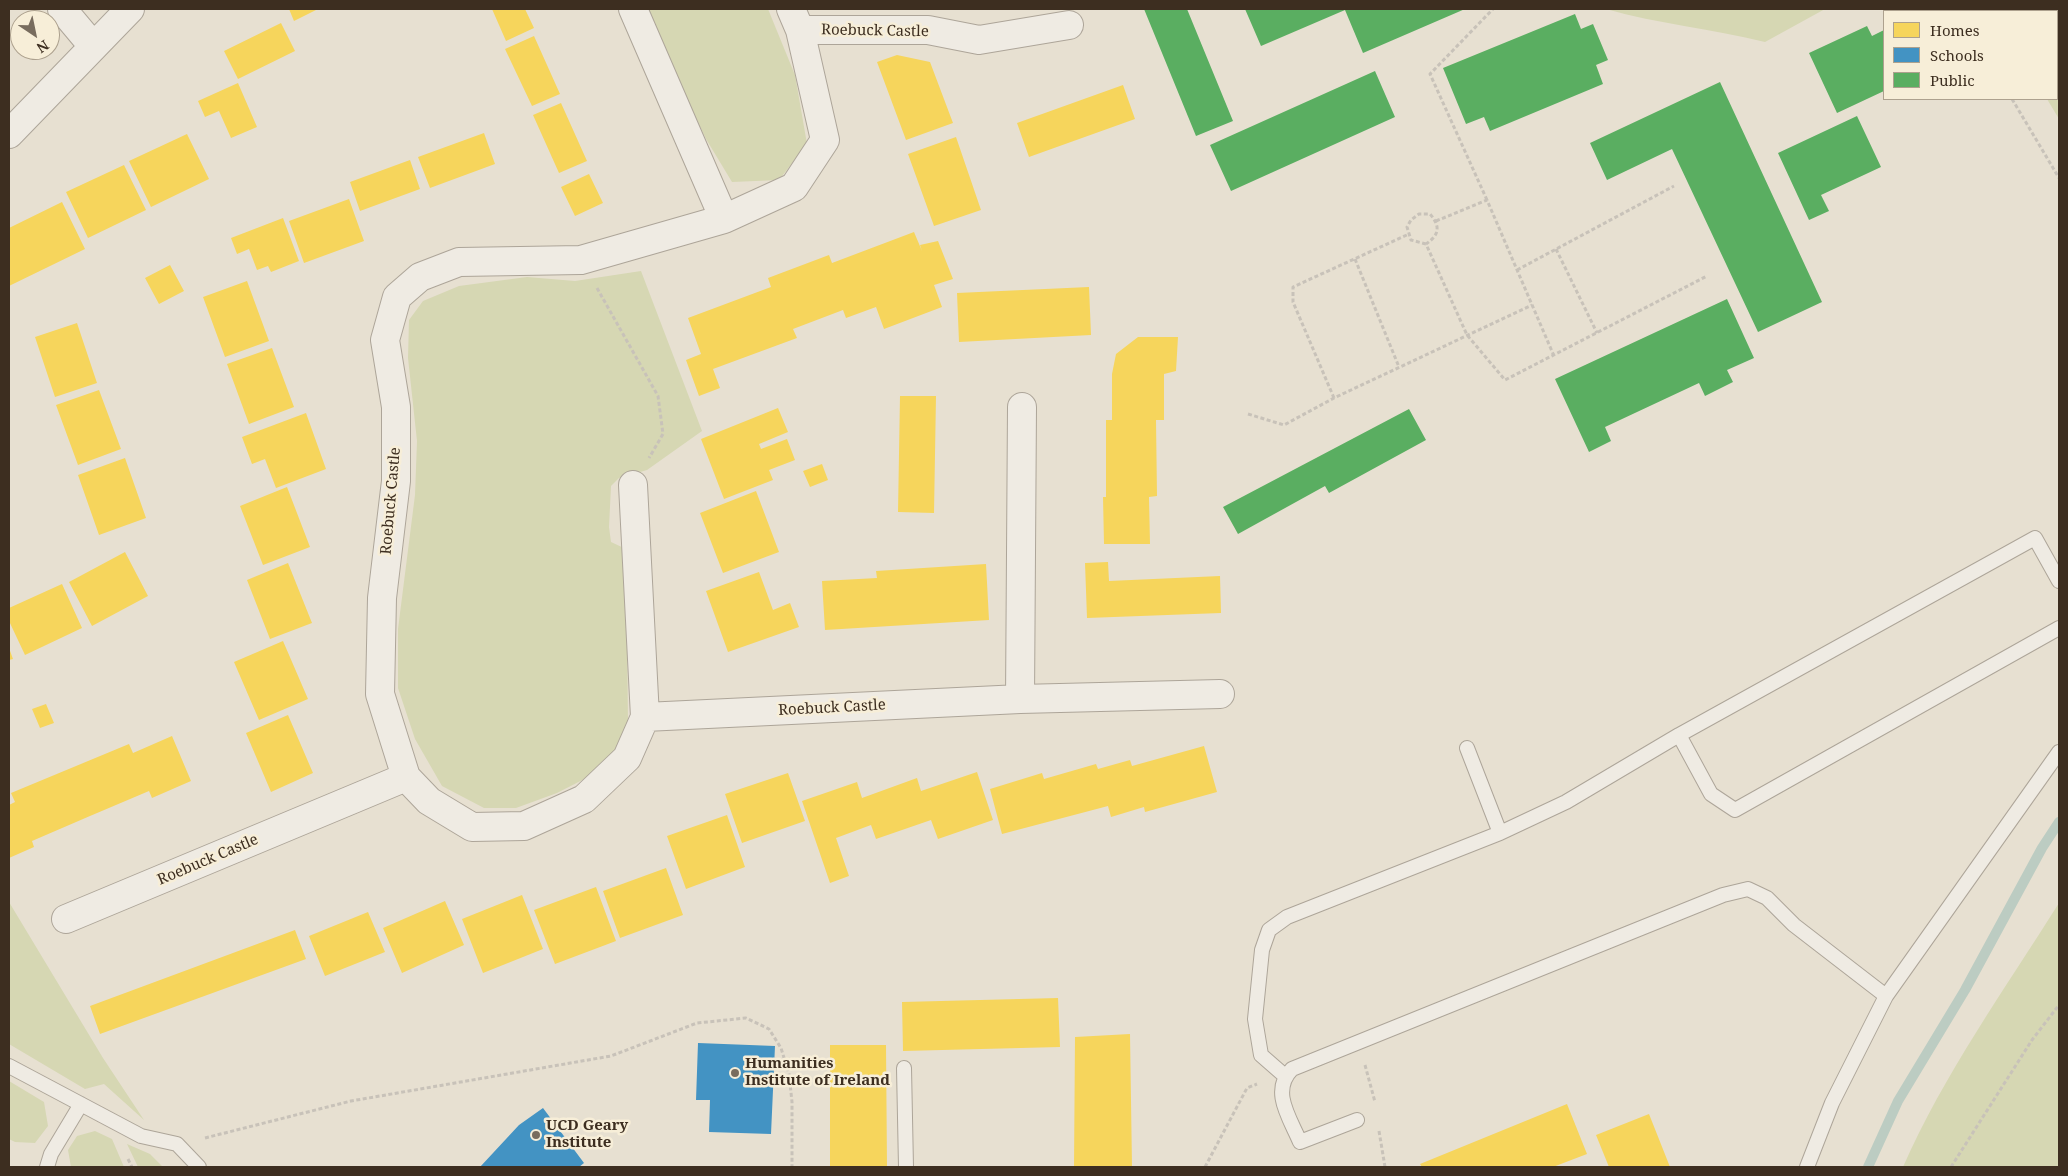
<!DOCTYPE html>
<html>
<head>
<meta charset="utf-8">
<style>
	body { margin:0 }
	#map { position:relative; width:2068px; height:1176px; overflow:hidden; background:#e7e0d1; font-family:"Noto Serif",serif }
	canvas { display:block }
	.frame { position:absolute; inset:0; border:10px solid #3d2e20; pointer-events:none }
	.legend { position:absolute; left:1883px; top:10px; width:175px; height:90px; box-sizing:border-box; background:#f7eed8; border:1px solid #ada18e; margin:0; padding:6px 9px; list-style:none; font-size:15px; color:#3d2e20 }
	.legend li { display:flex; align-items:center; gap:10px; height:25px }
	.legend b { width:25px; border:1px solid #ada18e }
	.north { position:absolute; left:10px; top:10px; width:50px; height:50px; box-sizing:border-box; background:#f7eed8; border:1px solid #ada18e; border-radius:50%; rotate:146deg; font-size:14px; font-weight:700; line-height:20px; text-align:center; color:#3d2e20 }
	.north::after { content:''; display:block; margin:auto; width:18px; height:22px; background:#786c5e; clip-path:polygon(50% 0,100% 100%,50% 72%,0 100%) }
</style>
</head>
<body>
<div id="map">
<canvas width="2068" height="1176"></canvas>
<div class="frame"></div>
<ul class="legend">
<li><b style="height:14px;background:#f6d55c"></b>Homes</li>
<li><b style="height:14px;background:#4393c3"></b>Schools</li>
<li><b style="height:14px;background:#5aae61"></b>Public</li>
</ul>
<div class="north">N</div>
</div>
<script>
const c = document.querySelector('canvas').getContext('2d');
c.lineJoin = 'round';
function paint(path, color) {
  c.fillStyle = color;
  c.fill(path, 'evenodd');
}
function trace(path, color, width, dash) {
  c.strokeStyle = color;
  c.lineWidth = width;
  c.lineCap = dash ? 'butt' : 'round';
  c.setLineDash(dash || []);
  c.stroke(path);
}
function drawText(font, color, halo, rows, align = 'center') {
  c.font = font + ' "Noto Serif",serif';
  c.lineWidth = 5;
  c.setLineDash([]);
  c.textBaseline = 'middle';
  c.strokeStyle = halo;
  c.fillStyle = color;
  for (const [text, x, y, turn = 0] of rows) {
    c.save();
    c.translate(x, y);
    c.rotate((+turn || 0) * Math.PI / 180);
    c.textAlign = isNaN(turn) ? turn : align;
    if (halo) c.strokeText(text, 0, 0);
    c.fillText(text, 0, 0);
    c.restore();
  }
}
const green = new Path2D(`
	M644 9H768L795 75 807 144 779 180 732 182 706 139Z
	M1606 9H1825L1765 42C1713 29 1658 24 1606 9Z
	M1991 9H2059V119L2047 99H2057V11H1992Z
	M641 271 702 431 647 470 619 478 611 486 609 527 611 542 626 549 628 722 620 745 598 772 557 793 516 808H484L442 786 415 739 398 688V629L415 495 417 441 408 358 409 320 423 301 459 286 527 277 575 281Z
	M9 902 103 1058 144 1120 104 1084 85 1089 9 1044Z
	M2059 903V1167H1903C1944 1074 2005 989 2059 903Z
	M9 1081 44 1102 48 1126 35 1143 15 1142 9 1139Z
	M95 1131 112 1139 124 1167H71L68 1150 77 1136Z
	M127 1144 150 1154 163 1167H138Z`);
const homes = new Path2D(`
	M289 9H318L294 21Z
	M492 9H525L534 28 506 41Z
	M281 23 295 51 238 79 224 51Z
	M534 36 560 94 532 106 505 49Z
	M897 55 930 62 953 123 906 140 877 62Z
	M238 83 257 127 231 138 219 111 205 117 198 101Z
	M1123 85 1135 119 1029 157 1017 123Z
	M561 103 587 161 559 173 533 115Z
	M484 133 495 164 430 188 418 157Z
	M187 134 209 179 151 207 129 161Z
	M956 137 981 210 934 226 908 154Z
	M410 160 420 189 360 211 350 182Z
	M124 165 146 210 88 238 66 192Z
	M589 174 603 203 575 216 561 187Z
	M349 199 364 241 304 263 289 221Z
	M62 202 85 249 9 286V228Z
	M283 218 299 261 271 272 268 266 257 270 249 249 237 254 231 238Z
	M914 232 922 251 920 245 938 241 953 279 934 285 942 307 884 329 876 307 846 318 843 310 793 329 797 338 713 369 720 388 699 396 686 360 701 354 688 318 771 287 768 278 829 255 832 263Z
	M170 265 184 291 159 304 145 278Z
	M247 281 269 341 225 357 203 297Z
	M1089 287 1091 335 959 342 957 293Z
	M77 323 97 383 55 397 35 337Z
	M1138 337H1178L1176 371 1164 374V420H1156L1157 496 1149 497 1150 544H1104L1103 497H1106V420H1112V374L1116 354Z
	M272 348 294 407 249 424 227 364Z
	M99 390 121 449 78 465 56 405Z
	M900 396H936L934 513 898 512Z
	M778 408 788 432 759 444 761 449 787 439 795 460 769 470 773 480 724 499 701 439Z
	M306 413 326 469 276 488 265 459 252 464 242 437Z
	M125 458 146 518 99 535 78 475Z
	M822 464 828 480 810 487 803 471Z
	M287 487 310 547 263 565 240 506Z
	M756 491 779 552 723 573 700 513Z
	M125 552 148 596 92 626 69 582Z
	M1108 562 1109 581 1220 576 1221 613 1087 618 1085 563Z
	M288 563 312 623 270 639 247 580Z
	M986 564 989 620 825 630 822 581 877 578 876 571Z
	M759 572 773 610 790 603 799 627 728 652 706 591Z
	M62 584 82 628 25 655 9 621V608Z
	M283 641 308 699 259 720 234 662Z
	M9 648 13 659 9 660Z
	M46 704 54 723 40 728 32 709Z
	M288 715 313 773 271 792 246 733Z
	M172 736 191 781 152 798 149 791 90 816 32 841 34 847 9 858V805L15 802 11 793 129 744 133 753Z
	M1204 746 1217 792 1145 812 1144 807 1111 817 1108 806 1002 834 990 789 1042 773 1044 779 1096 764 1098 769 1130 760 1132 766Z
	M977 772 993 820 938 839 931 820 876 839 871 825 836 838 849 876 830 883 802 801 857 782 862 798 917 778 921 791Z
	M788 773 805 821 742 843 725 794Z
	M727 815 745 867 686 889 667 836Z
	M666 868 683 915 620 938 603 891Z
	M596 887 616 941 555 964 534 910Z
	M522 895 543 949 483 973 462 919Z
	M445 901 464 945 402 973 383 928Z
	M368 912 385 952 325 976 309 936Z
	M295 930 306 959 100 1034 90 1006Z
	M1058 998 1060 1047 903 1051 902 1002Z
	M1130 1034 1132 1167H1074L1075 1037Z
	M830 1045H886L887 1167H830Z
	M1567 1104 1587 1154 1553 1167H1422L1420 1164Z
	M1649 1114 1670 1167H1609L1596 1135Z`);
const schools = new Path2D(`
	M698 1043 775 1046 771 1134 709 1132 710 1100H696Z
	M543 1108 584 1163 579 1167H480L519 1125Z`);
const public = new Path2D(`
	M1144 9H1187L1233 121 1196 136Z
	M1245 9H1465L1363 53 1345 10 1261 46Z
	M1575 14 1581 29 1593 24 1608 60 1596 65 1603 84 1490 131 1484 117 1466 124 1443 68Z
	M1867 26 1872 36 1884 30V91L1837 113 1809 53Z
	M1375 71 1395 117 1231 191 1210 145Z
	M1720 82 1822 302 1758 332 1672 149 1607 180 1590 143Z
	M1857 116 1881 167 1821 195 1829 211 1809 220 1778 153Z
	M1727 299 1754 358 1727 370 1733 382 1705 396 1699 383 1605 427 1611 441 1589 452 1555 379Z
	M1409 409 1426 440 1329 493 1325 486 1238 534 1223 507Z`);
const stream = new Path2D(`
	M1868 1167 1898 1101 1965 990 2042 848 2059 822`);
const path = new Path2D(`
	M1959 9 1961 11
	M2012 99 2059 178
	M1487 200 1430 74 1493 9
	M1436 221 1487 200 1554 356
	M1426 244 1411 240 1407 227 1411 220 1419 214H1430C1441 227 1439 235 1426 244L1467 335 1505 380 1707 276
	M1556 249 1597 333
	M1355 259 1399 367
	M1517 270 1674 186
	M597 288 658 396 663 434 649 458
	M1334 398 1293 302V287L1409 234
	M1248 414 1284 425 1334 398 1532 305
	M1365 1065 1375 1102
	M1379 1131 1385 1167
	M205 1138 351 1101 611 1056 697 1023 746 1018 769 1029 781 1048 789 1074 792 1102V1167
	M128 1159 132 1167
	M1205 1167 1247 1088 1257 1084
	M1951 1167 2032 1040 2059 1005`);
const lane = new Path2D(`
	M2059 581 2035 538 1679 735 1711 794 1735 810 2059 628
	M1467 748 1500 833
	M1886 996 2059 752
	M9 1066 141 1136 177 1144 199 1167
	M904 1068 906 1167
	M1285 1076 1261 1055 1255 1019 1262 950 1269 930 1287 917 1500 833 1566 802 1679 735
	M1357 1120 1300 1142C1290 1118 1270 1091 1292 1069L1723 895 1748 889 1767 898 1794 925 1886 996 1832 1103 1807 1167
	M47 1167 51 1154 81 1104`);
const street = new Path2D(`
	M62 9 93 46
	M633 9 724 219 581 260 459 262 420 277 397 297 385 340 396 407V481L382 598 380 694 406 777 429 801 472 827 524 826 584 799 627 758 645 717 633 485
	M800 30H928L979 40 1069 25
	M9 134 130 9
	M724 219 794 187 825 140 800 30 791 9
	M1020 699 1022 407
	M645 717 1020 699 1220 694
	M66 919 406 777`);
const markers = [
	[735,1073,5,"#786c5e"],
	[536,1135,5,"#786c5e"]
];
const streetNames = [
	["Roebuck Castle",875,31,1],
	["Roebuck Castle",391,501,-85],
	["Roebuck Castle",832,708,-3],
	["Roebuck Castle",208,860,-23]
];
const poiNames = [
	["Humanities",745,1064],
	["Institute of Ireland",745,1081],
	["UCD Geary",546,1126],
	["Institute",546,1143]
];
paint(green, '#d6d7b3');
paint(homes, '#f6d55c');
paint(schools, '#4393c3');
paint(public, '#5aae61');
trace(stream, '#bcccc2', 10);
trace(lane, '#ada599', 16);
trace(street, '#ada599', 30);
trace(path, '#c8c2b9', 3, [4, 2.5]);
trace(lane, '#efebe3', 14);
trace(street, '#efebe3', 28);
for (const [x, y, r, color] of markers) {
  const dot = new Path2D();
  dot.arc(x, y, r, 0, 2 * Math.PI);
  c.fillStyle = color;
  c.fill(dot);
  trace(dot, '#f7eed8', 2);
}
drawText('15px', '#3d2e20', '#f7eed8', streetNames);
drawText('bold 15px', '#3d2e20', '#f7eed8', poiNames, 'left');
</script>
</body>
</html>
